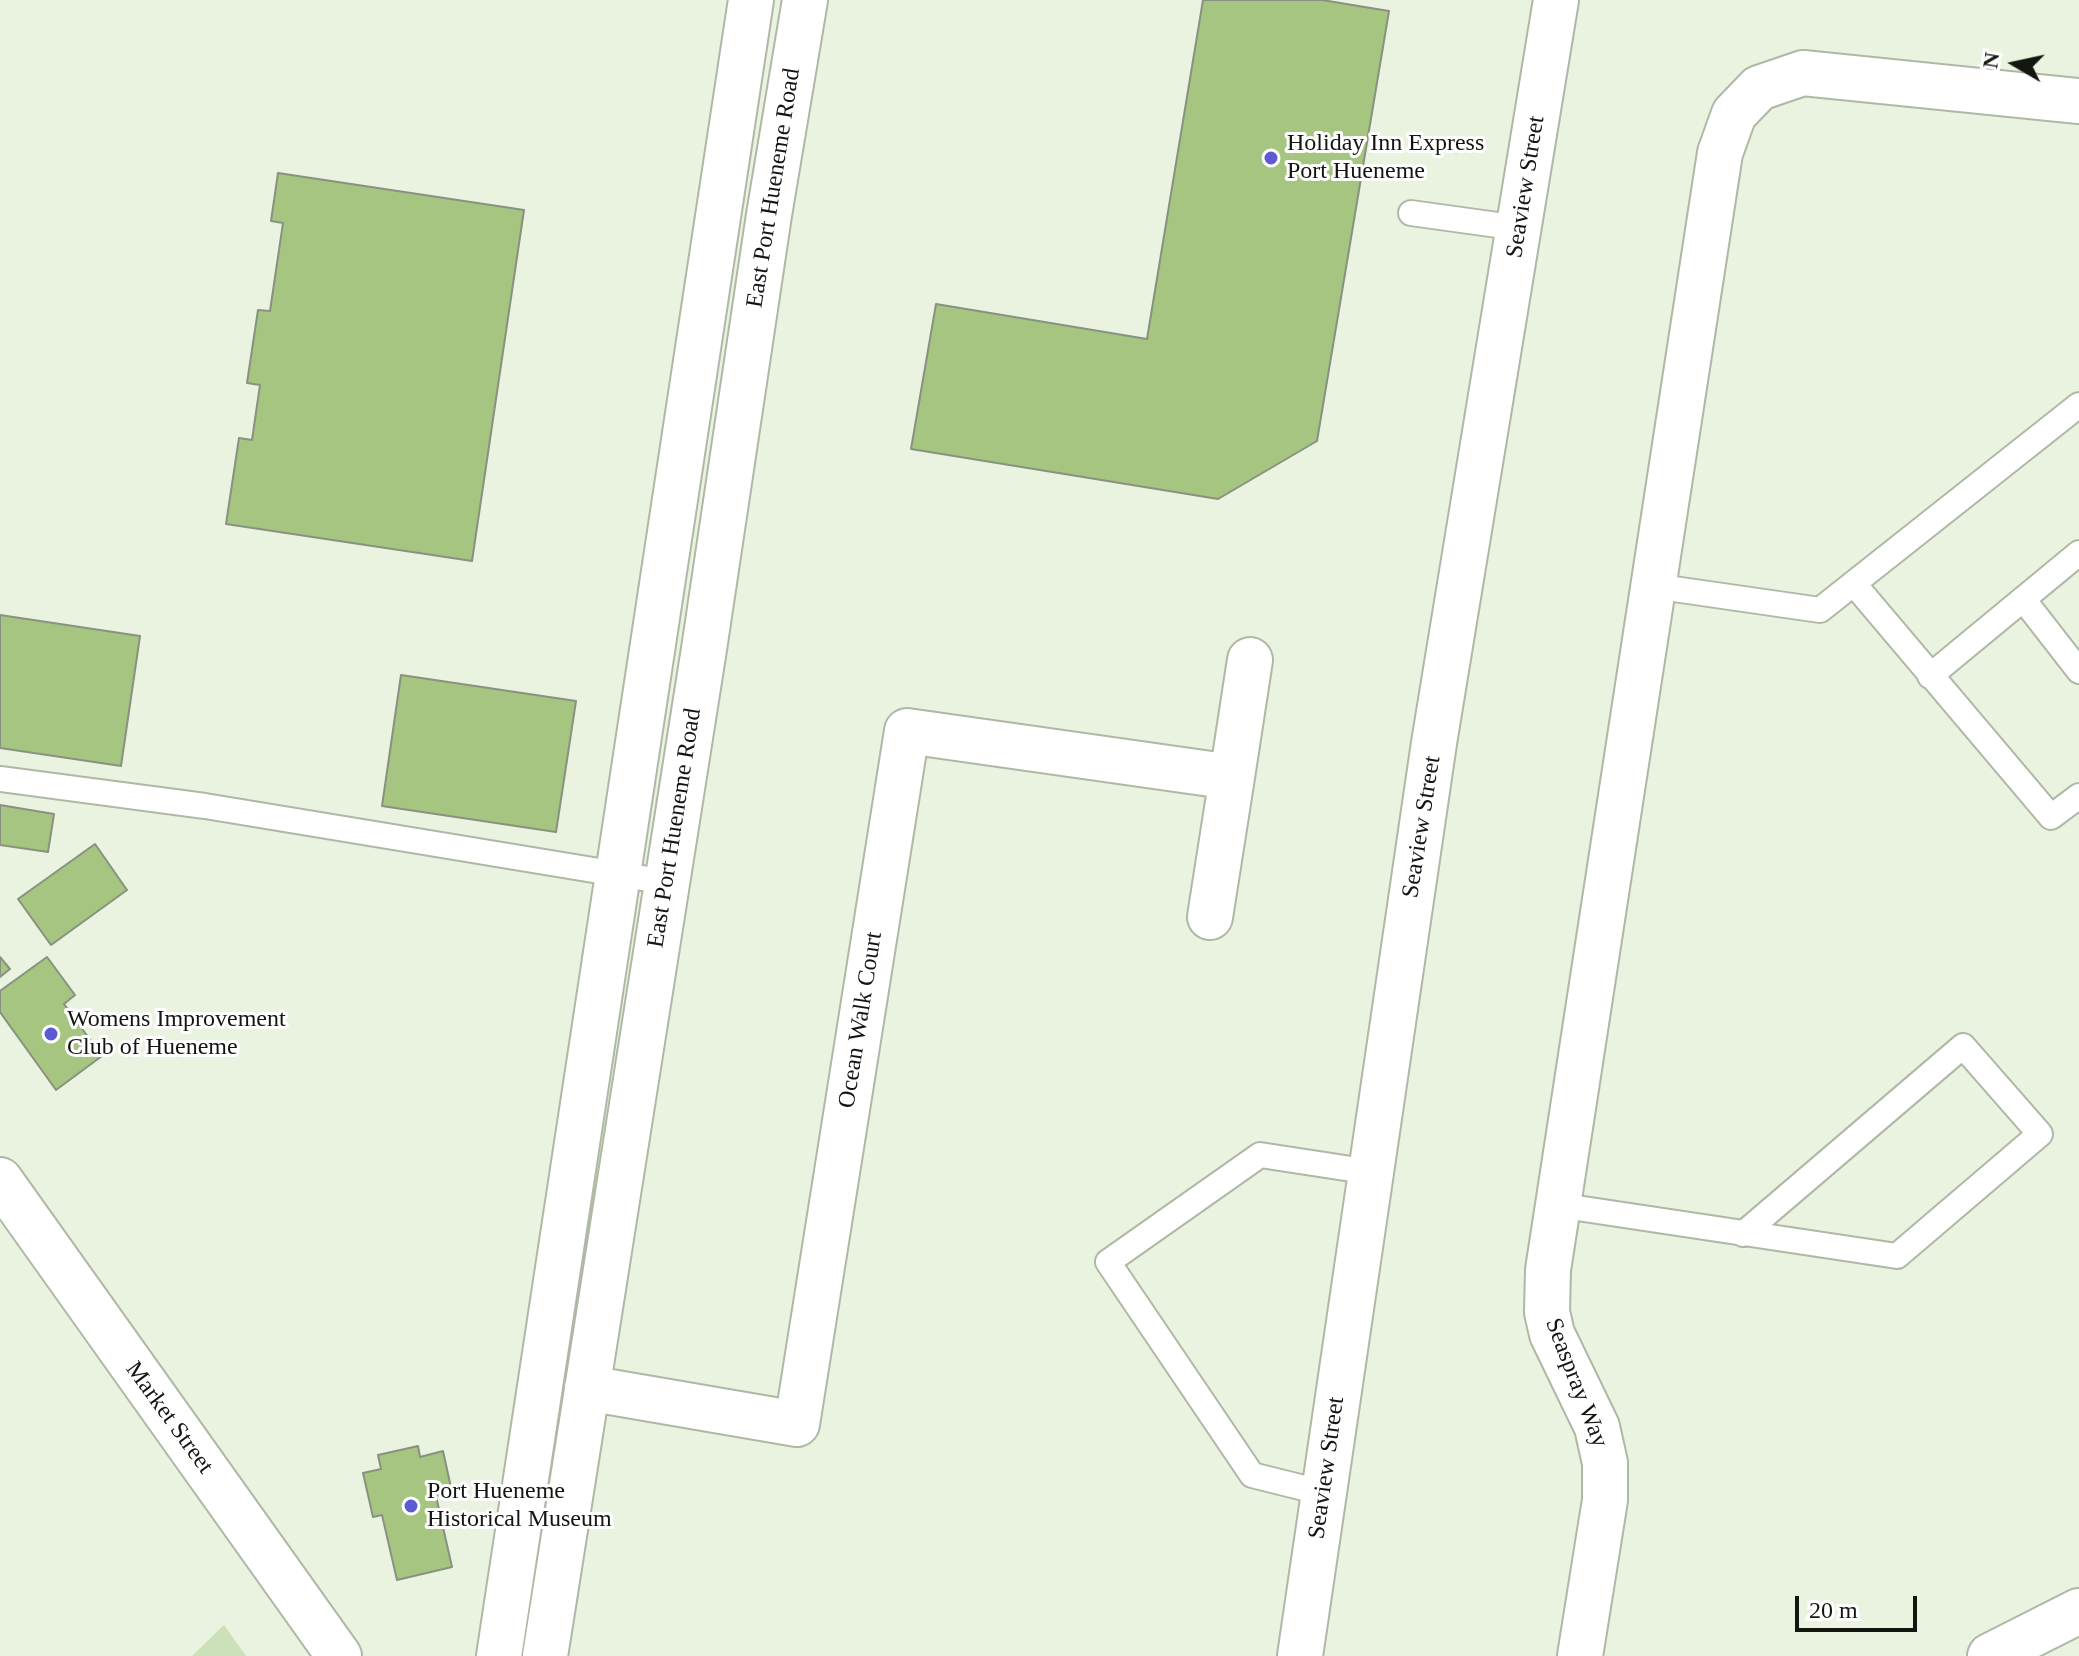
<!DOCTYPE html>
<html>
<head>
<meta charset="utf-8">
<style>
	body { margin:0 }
	#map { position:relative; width:2079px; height:1656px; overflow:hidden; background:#e9f3df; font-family:"Times New Roman",serif }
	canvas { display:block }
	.north { position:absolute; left:1975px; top:24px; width:80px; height:80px; -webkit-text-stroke:6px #fff; paint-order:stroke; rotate:279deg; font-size:22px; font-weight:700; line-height:32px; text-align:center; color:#131610 }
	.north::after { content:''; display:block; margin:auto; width:28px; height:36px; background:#131610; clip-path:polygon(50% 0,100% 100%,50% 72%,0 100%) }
	.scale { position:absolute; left:1795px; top:1596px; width:122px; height:36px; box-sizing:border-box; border:4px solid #131610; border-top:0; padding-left:10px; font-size:24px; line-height:28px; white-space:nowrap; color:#131610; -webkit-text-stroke:6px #fff; paint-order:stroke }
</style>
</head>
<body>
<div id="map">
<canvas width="2079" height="1656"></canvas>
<div class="north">N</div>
<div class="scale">20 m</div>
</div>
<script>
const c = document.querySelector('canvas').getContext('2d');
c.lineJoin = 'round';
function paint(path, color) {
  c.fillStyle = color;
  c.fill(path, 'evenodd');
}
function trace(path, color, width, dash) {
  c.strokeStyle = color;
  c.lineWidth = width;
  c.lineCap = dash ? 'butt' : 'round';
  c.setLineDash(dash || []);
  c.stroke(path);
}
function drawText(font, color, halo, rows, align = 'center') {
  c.font = font + ' "Times New Roman",serif';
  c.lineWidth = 6;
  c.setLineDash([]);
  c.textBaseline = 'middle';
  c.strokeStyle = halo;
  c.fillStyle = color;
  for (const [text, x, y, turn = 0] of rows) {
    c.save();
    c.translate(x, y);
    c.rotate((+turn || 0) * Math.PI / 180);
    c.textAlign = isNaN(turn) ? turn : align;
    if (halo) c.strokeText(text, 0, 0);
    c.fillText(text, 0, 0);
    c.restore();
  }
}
const green = new Path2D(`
	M224 1625 246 1656H192Z`);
const building = new Path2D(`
	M1203 0H1322L1389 11 1317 441 1218 499 911 449 936 304 1147 339Z
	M278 173 524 210 472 561 226 524 239 438 252 440 260 385 247 383 258 310 270 311 283 223 271 221Z
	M0 615 140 636 121 766 0 748Z
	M401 675 576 701 556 832 382 806Z
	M0 805 54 814 48 852 0 845Z
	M95 844 127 890 51 945 18 899Z
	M0 957 10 969 0 977Z
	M47 957 75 995 64 1004 102 1056 56 1090 0 1012V991Z
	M418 1446 420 1457 443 1451 452 1492 436 1496 452 1567 397 1580 382 1515 373 1517 363 1473 381 1469 378 1455Z`);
const service = new Path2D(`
	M1411 213 1519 228
	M1854 584 2051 817 2079 796
	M1653 586 1820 610 2079 405
	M2023 599 2079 671
	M1930 676 2079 553
	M0 779 205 806 666 882
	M1557 1205 1897 1256 2040 1134 1963 1046 1743 1234
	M1324 1493 1252 1475 1108 1262 1260 1155 1371 1172`);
const minor = new Path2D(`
	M1210 917 1232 777
	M0 1180 339 1656
	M587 1388 797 1424 907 731 1232 777 1250 660
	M1580 1656 1605 1500V1463L1597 1427 1552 1334 1547 1312 1548 1270 1720 153 1734 114 1759 88 1803 73 2079 101
	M1990 1656 2079 1611`);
const tertiary = new Path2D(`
	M499 1656 751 0
	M545 1656 704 649 769 215 805 0
	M1300 1656 1434 743 1556 0`);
const markers = [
	[1271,158,8,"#5c5bd3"],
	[51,1034,8,"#5c5bd3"],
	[411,1506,8,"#5c5bd3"]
];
const poiNames = [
	["Holiday Inn Express",1287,144],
	["Port Hueneme",1287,172],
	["Womens Improvement",67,1020],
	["Club of Hueneme",67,1048],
	["Port Hueneme",427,1492],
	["Historical Museum",427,1520]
];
const streetNames = [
	["Seaview Street",1526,187,-81],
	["East Port Hueneme Road",774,188,-81],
	["Seaview Street",1422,827,-81],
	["East Port Hueneme Road",675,828,-81],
	["Ocean Walk Court",861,1020,-81],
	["Seaspray Way",1576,1383,69],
	["Market Street",169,1418,54],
	["Seaview Street",1327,1468,-82]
];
paint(green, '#cce1b7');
paint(building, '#a5c580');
trace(building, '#899280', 2);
trace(service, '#afb8a5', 28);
trace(minor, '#afb8a5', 48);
trace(tertiary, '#afb8a5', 48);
trace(service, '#fff', 24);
trace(minor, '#fff', 44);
trace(tertiary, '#fff', 44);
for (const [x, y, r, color] of markers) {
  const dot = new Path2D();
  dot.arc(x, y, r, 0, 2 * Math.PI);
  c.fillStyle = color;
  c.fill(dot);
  trace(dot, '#fff', 3);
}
drawText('24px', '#131610', '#fff', poiNames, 'left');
drawText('24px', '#131610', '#fff', streetNames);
</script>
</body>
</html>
